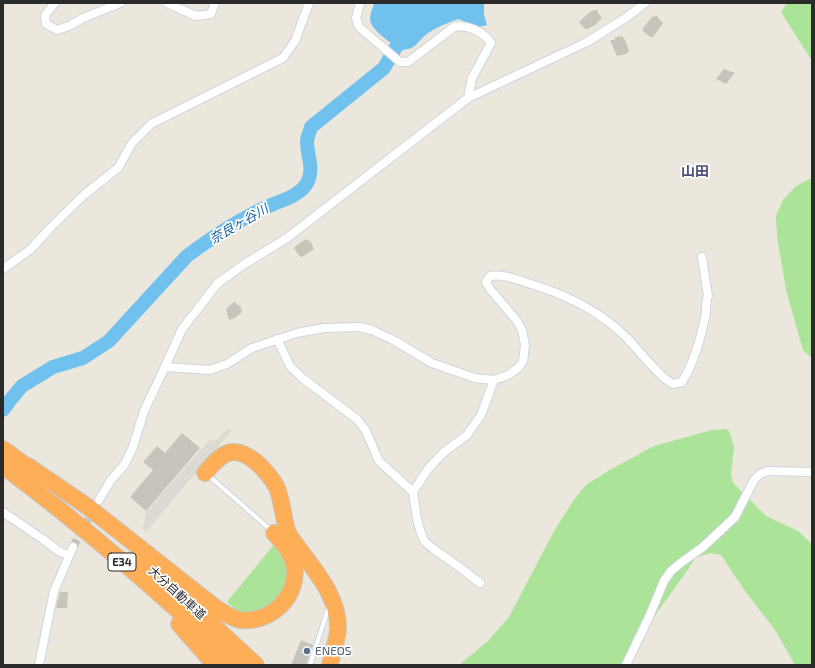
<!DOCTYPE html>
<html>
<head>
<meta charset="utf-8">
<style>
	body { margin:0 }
	#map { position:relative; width:815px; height:668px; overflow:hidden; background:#ece7dc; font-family:"Exo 2",sans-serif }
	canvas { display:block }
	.frame { position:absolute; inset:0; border:4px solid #2a2a2a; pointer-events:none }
</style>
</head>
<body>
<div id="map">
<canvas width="815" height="668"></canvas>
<div class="frame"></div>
</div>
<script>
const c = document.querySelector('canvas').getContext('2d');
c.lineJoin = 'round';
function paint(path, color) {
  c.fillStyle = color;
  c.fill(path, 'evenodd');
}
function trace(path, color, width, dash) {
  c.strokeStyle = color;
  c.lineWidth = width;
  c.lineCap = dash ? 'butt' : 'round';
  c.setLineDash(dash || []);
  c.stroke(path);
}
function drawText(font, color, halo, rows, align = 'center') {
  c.font = font + ' "Exo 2","Noto Sans JP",sans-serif';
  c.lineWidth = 3.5;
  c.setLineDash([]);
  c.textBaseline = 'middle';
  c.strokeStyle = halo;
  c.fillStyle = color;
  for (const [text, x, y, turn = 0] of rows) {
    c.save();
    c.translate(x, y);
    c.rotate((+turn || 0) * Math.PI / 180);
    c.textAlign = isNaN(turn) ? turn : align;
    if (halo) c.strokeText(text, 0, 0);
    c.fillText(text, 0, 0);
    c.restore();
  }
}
const green = new Path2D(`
	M787 3H812V61L781 12Z
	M812 178V358L803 350 786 290 777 236 776 216 783 200 796 186Z
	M727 429 730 433 734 447 731 473 733 483 766 516 798 531 812 544V665H795L775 630 745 591 721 555 710 553 695 558 689 568 634 645 630 657 631 665H459L488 641 509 617 554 531 573 501 586 485 608 471 654 446 712 430Z
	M276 542 287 561 288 582 278 601 253 614 239 612 227 602Z`);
const plaza = new Path2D(`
	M228 428 232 430 146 532 143 529 146 512 210 439 214 442Z`);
const water = new Path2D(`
	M374 3H484V15L487 25 479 27 458 19C448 23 437 27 428 33 416 42 418 49 401 50 393 44 370 30 370 19 370 14 373 8 374 3Z`);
const river = new Path2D(`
	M3 410 11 399 22 386 53 367 83 358 109 341 187 256C215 235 244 216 276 203 287 199 303 193 308 181 314 168 307 155 307 142 307 137 310 132 311 127L384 68 421 3`);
const building = new Path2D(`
	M594 10H598V13L602 18 595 25 588 29H585L579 22 590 12Z
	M657 16 663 23 653 37H650L643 31V28L652 17Z
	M622 36 625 40 629 51 626 54 617 56 610 40H614L616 37Z
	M724 69 735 73 726 84 716 79Z
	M306 239 311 242 314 249 304 256 300 257 294 248 297 245Z
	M234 302 241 307 242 312 235 318 229 320 226 309Z
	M182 433 200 448 146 511 130 497 153 470 143 462 157 446 165 453Z
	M60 592H68L67 608H56Z
	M301 640 313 645 310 654 306 665H291Z`);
const streetTunnel = new Path2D(`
	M73 547 94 509`);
const lane = new Path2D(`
	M208 475 272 531
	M310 665 329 606`);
const street = new Path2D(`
	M55 3 45 15 46 24 57 30 69 26 83 18 120 3
	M167 3 196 16 211 14 215 3
	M360 3 356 18 359 27 400 62H408L454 27C467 24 484 32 491 43L472 78 468 98
	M3 269 31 249 51 227 85 194 118 168 132 143 151 124 283 58 295 41 309 3
	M277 339 290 366 301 377 358 420 366 431 379 461 413 492 417 519 421 533 425 542 435 550 462 569 480 583
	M165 367 210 370 227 364 252 348 297 333 324 328 360 327 372 330 395 341 432 363 446 368 475 378 494 380 508 375 518 368 523 362 525 345 522 330 517 321 490 289 486 282 490 276C505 274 517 280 531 284 567 295 600 311 627 338 639 351 651 366 664 378L673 384 682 382C694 363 700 340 705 318 707 311 705 302 708 296L702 257
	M413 492 428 469 444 452 467 435 481 415 494 380
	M99 500 111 480 125 464 133 447 144 411 165 367 182 329 218 283 243 265 287 238 468 98 587 42 627 17 645 3
	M3 512 44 540 57 550 69 556
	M39 665 54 591 73 547
	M626 665 649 617 664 581 671 571 682 562 703 547 735 517 754 480 760 474 768 471 812 472`);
const highway = new Path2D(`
	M3 449 36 473
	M3 466C85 527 163 595 237 665
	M28 466 88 507 216 608C224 613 232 619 241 620 272 623 300 595 294 564 291 552 282 542 274 533
	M205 473C222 453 233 443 256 462 264 469 272 478 277 488 283 503 283 519 288 533 307 563 339 592 338 629 337 642 332 653 330 665
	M137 557 179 594 256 665
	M179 624 215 665`);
const markers = [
	[307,651,4,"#5c6f8a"]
];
const shields = [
	[122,562,28]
];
const shieldNames = [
	["E34",122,562]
];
const streetNames = [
	["大分自動車道",177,593,42]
];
const serviceNames = [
	["ENEOS",315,651]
];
const waterNames = [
	["奈良ヶ谷川",239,224,-30]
];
const quarterNames = [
	["山田",695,171]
];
paint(green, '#abe399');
paint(plaza, '#dcdad3');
paint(water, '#70c1ee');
trace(river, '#70c1ee', 14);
paint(building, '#c7c5bb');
trace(streetTunnel, '#c5c1b8', 8, [8, 4]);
trace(lane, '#d2d3e3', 6);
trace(street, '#d2d3e3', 10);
trace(highway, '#c8c8c8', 18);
trace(lane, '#fff', 4);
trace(street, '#fff', 8);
trace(highway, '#fdae57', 16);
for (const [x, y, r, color] of markers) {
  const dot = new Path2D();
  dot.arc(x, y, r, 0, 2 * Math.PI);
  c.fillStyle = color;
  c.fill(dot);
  trace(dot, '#fff', 1.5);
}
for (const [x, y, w] of shields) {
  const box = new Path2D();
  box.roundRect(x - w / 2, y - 9, w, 18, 3);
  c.fillStyle = '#fff';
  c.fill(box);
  trace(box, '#2a2a2a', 1);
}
drawText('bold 11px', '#2a2a2a', null, shieldNames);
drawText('12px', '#2a2a2a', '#fff', streetNames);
drawText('12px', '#4e5e75', '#fff', serviceNames, 'left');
drawText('italic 13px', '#0e5d9b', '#fff', waterNames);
drawText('bold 14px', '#4b4f7b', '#fff', quarterNames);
</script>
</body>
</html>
